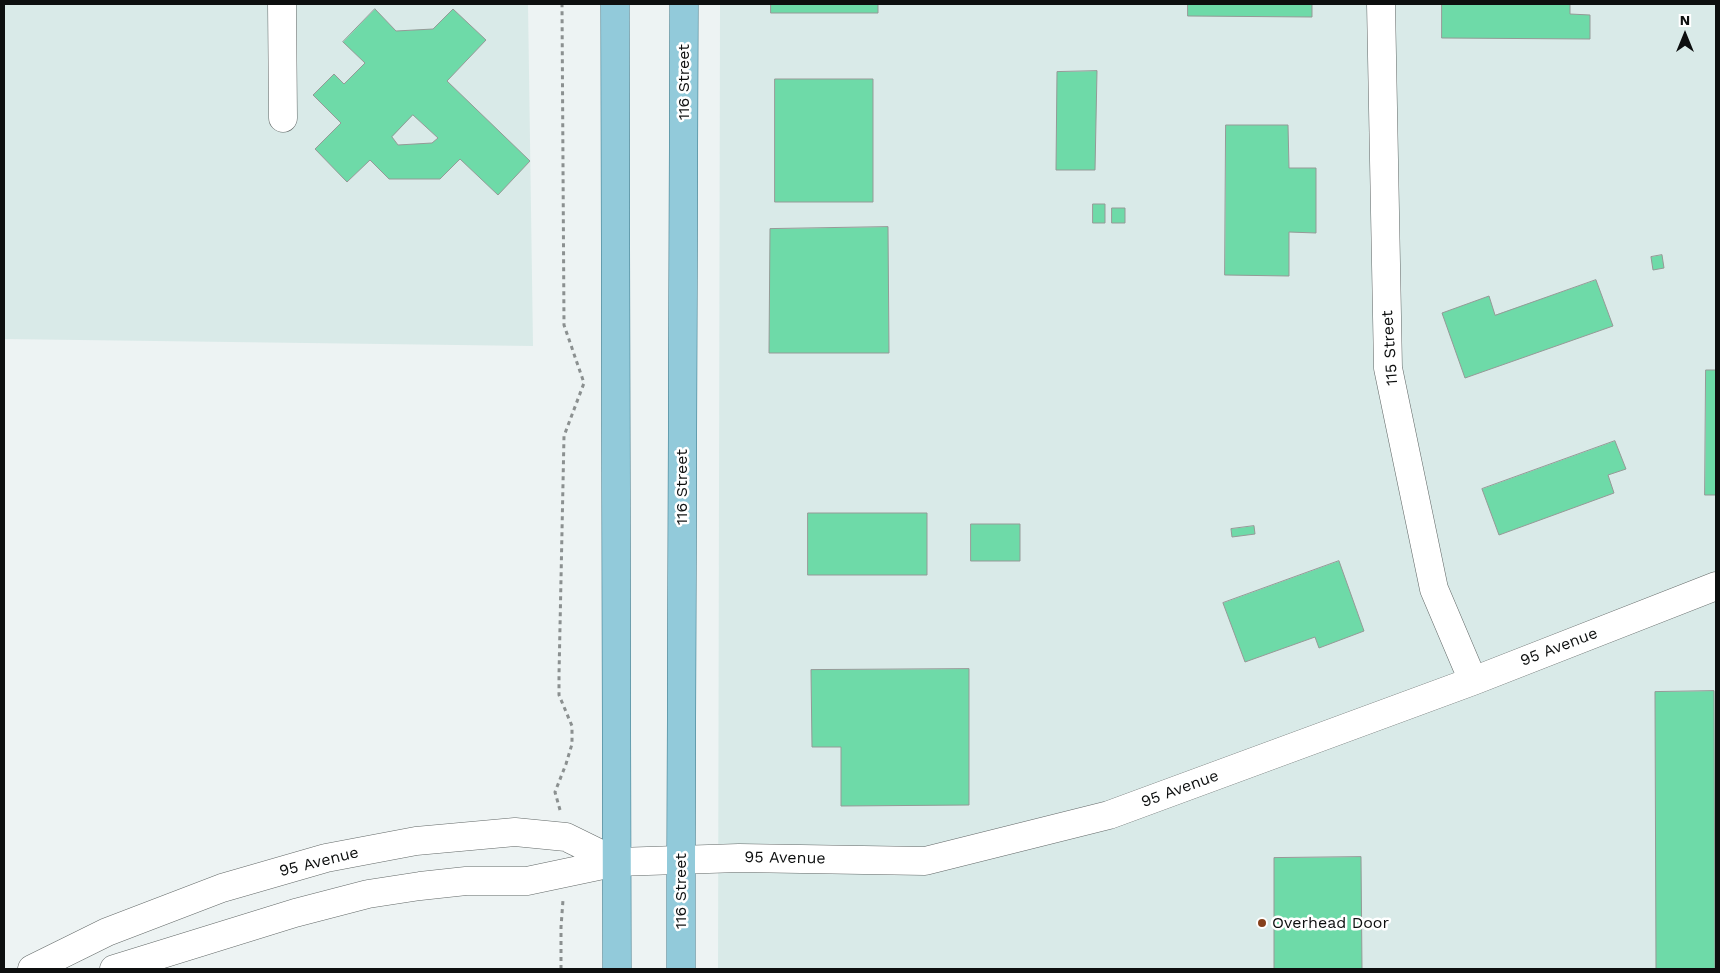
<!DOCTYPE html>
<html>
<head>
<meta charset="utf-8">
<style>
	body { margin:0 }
	#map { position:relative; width:1720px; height:973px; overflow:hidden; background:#edf3f3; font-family:"Work Sans",sans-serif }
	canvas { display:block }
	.frame { position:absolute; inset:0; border:5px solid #0d0f0f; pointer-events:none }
	.north { position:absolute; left:1660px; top:10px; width:50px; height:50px; -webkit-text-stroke:4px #fff; paint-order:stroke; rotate:0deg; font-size:14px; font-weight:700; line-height:20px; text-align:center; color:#0d0f0f }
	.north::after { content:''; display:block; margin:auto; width:18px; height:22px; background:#0d0f0f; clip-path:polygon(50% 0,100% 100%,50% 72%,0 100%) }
</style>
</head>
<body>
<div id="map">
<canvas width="1720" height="973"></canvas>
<div class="frame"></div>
<div class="north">N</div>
</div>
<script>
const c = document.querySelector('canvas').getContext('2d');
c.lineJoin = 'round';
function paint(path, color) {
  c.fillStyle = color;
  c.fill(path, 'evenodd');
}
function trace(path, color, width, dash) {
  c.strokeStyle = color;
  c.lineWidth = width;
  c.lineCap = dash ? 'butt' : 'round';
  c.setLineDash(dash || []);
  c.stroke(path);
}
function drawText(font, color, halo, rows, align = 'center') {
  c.font = font + ' "Work Sans",sans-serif';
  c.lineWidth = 5;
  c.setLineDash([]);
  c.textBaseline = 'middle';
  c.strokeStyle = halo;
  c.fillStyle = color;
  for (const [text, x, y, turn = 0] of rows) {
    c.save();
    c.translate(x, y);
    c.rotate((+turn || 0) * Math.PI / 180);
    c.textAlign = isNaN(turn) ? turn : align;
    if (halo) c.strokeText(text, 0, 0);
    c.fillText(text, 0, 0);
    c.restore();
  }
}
const built = new Path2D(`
	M4 4H528L533 346 4 339Z
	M720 4H1716V969H718Z`);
const building = new Path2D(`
	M771 4H878V13H771Z
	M1188 4H1312V17L1188 16Z
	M1442 4H1570V14L1590 15V39L1442 38Z
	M375 9 396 31 433 29 453 9 486 40 447 81 530 161 498 195 460 159 440 179H389L370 160 347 182 315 149 341 123 313 95 334 74 344 84 365 63 343 42ZM413 115 438 138 432 143 398 145 392 137Z
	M1097 71 1095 170H1056L1057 72Z
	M775 79H873V202H775Z
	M1226 125H1288L1289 168H1316V233L1289 232V276L1225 275Z
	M1093 204H1105V223H1093Z
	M1112 208H1125V223H1112Z
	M888 227 889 353H769L770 229Z
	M1662 255 1664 268 1653 270 1651 257Z
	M1596 280 1613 326 1465 378 1442 313 1489 296 1495 315Z
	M1706 370H1716V495H1705Z
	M1615 441 1626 469 1608 475 1614 493 1499 535 1482 489Z
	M808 513H927V575H808Z
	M971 524H1020V561H971Z
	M1254 526 1255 534 1232 537 1231 529Z
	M1339 561 1364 631 1319 648 1315 637 1245 662 1223 603Z
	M969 669V805L841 806V747H812L811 670Z
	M1714 691 1715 969H1656L1655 692Z
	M1361 857 1362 969H1274V858Z`);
const path = new Path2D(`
	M560 810 555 792 566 764 572 744V726L559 695V675L564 436 584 383 564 325 562 4
	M561 969V927L563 900`);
const minor = new Path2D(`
	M282 4 283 118
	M1381 4 1388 368 1434 589 1473 681
	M32 969 107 932 222 888 326 858 416 841 515 832 566 837 617 862
	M114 969 295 913 368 894 420 886 466 881H527L617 862 739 858 925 861 1109 815 1473 681 1716 586`);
const major = new Path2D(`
	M615 4 617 969
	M681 969V860L684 4`);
const markers = [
	[1262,923,5,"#86401b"]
];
const streetNames = [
	["116 Street",684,82,-90],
	["115 Street",1390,348,-94],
	["116 Street",682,487,-90],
	["95 Avenue",1559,647,-21],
	["95 Avenue",1180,789,-20],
	["95 Avenue",785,858,1],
	["95 Avenue",319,862,-14],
	["116 Street",681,891,-90]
];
const poiNames = [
	["Overhead Door",1272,923]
];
paint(built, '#d9eae8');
paint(building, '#6edaa8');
trace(building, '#959a97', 1);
trace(minor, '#626867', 29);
trace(major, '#357183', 29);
trace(path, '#8b9090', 3, [4, 4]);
trace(minor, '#fff', 28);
trace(major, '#92cada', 28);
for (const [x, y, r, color] of markers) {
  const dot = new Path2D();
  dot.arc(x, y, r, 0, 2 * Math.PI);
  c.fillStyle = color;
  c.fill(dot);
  trace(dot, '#fff', 2);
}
drawText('16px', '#0d0f0f', '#fff', streetNames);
drawText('16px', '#0d0f0f', '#fff', poiNames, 'left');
</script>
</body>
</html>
